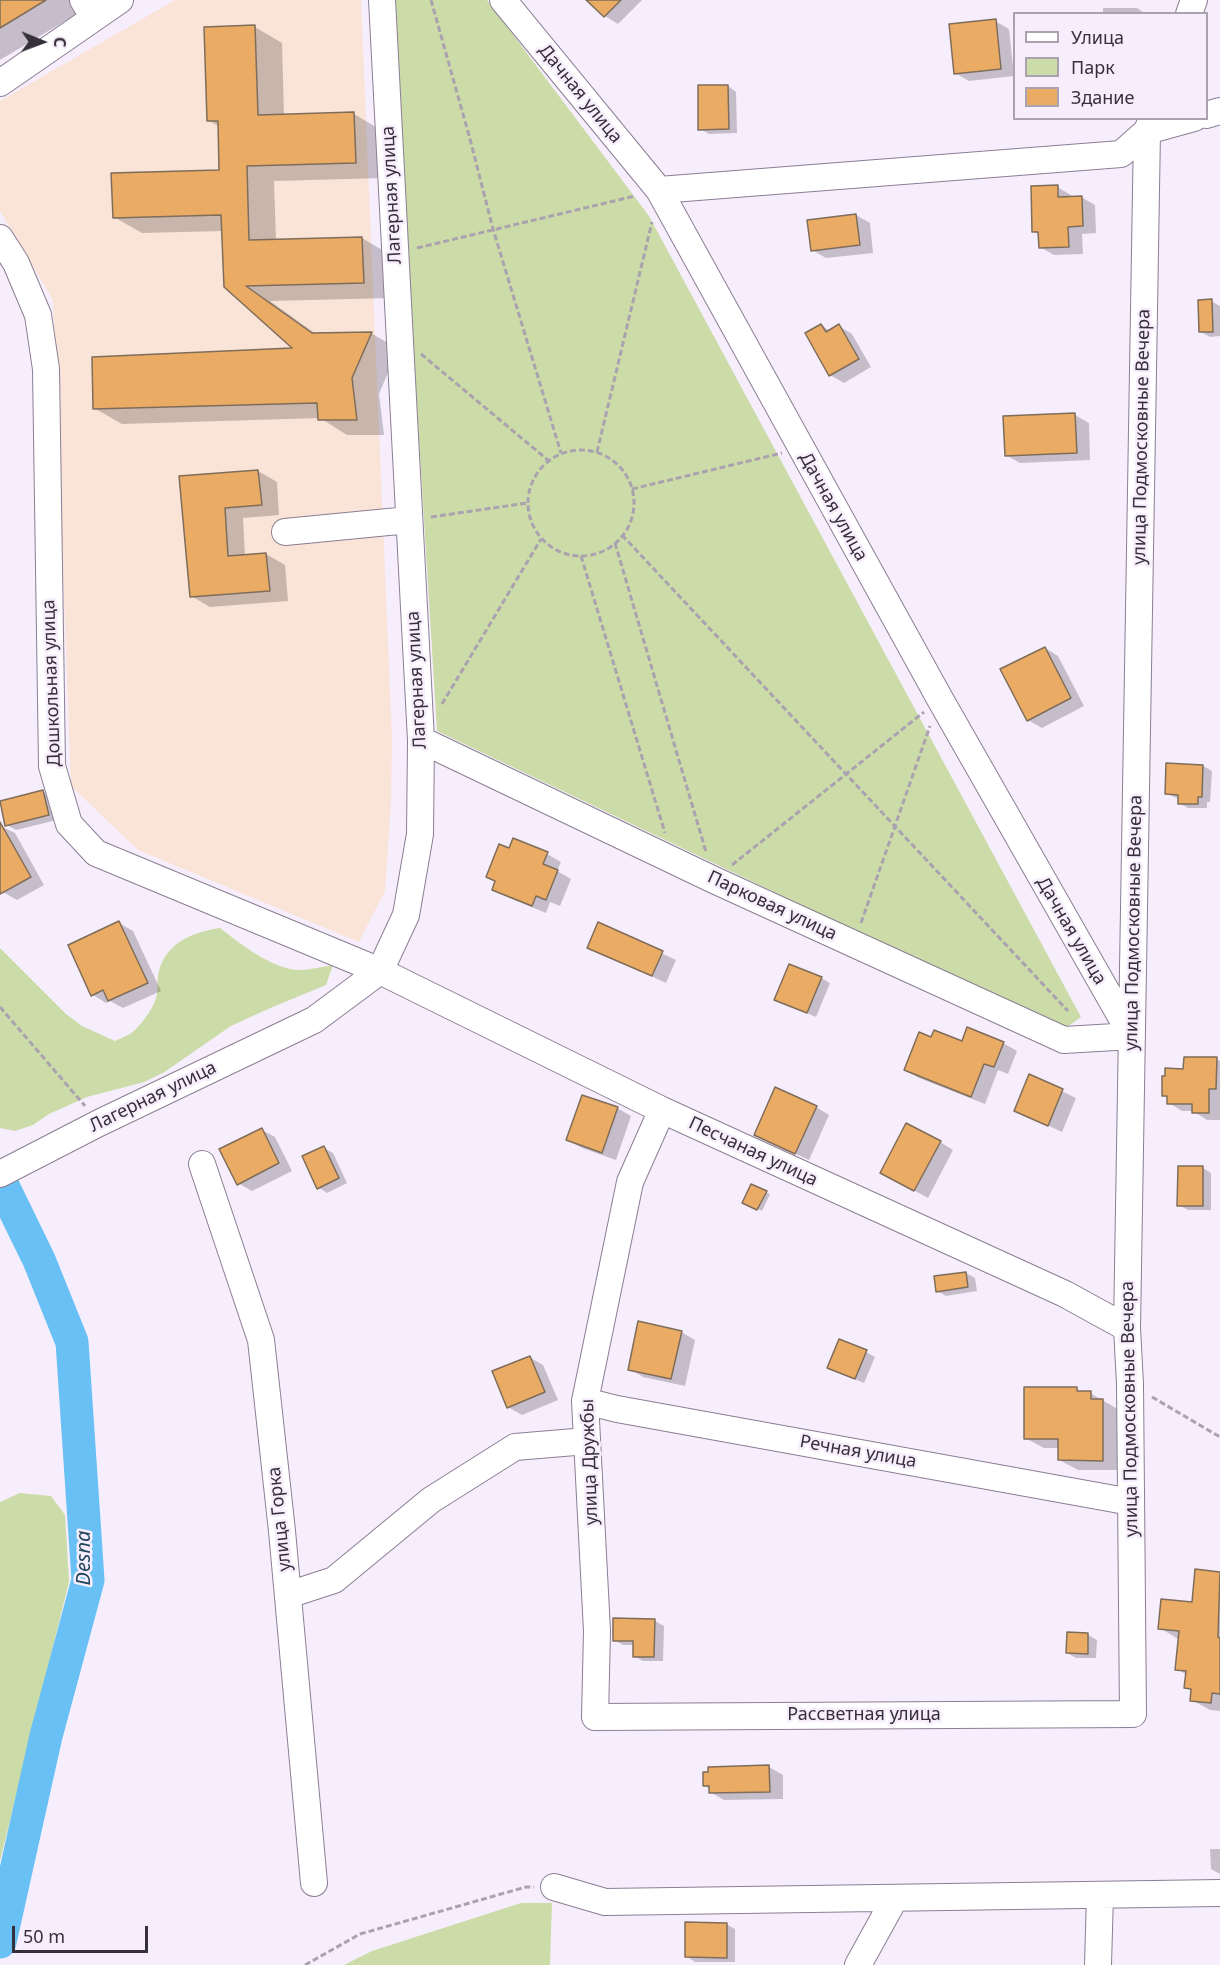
<!DOCTYPE html>
<html>
<head>
<meta charset="utf-8">
<style>
	body { margin:0 }
	#map { position:relative; width:1220px; height:1965px; overflow:hidden; background:#f7eefd; font-family:"Noto Sans",sans-serif }
	canvas { display:block }
	.legend { position:absolute; left:1013px; top:12px; width:195px; height:108px; box-sizing:border-box; background:#f7eefd; border:2px solid #aaa2af; margin:0; padding:8px 10px; list-style:none; font-size:18px; color:#36303a }
	.legend li { display:flex; align-items:center; gap:12px; height:30px }
	.legend b { width:30px; border:2px solid #aaa2af }
	.north { position:absolute; left:12px; top:12px; width:60px; height:60px; -webkit-text-stroke:4px #f7eefd; paint-order:stroke; rotate:91deg; font-size:16px; font-weight:700; line-height:24px; text-align:center; color:#36303a }
	.north::after { content:''; display:block; margin:auto; width:21px; height:27px; background:#36303a; clip-path:polygon(50% 0,100% 100%,50% 72%,0 100%) }
	.scale { position:absolute; left:12px; top:1926px; width:136px; height:27px; box-sizing:border-box; border:3px solid #36303a; border-top:0; padding-left:8px; font-size:18px; line-height:21px; white-space:nowrap; color:#36303a; -webkit-text-stroke:4px #f7eefd; paint-order:stroke }
</style>
</head>
<body>
<div id="map">
<canvas width="1220" height="1965"></canvas>
<ul class="legend">
<li><b style="height:8px;background:#fff"></b>Улица</li>
<li><b style="height:16px;background:#ccdca8"></b>Парк</li>
<li><b style="height:16px;background:#eaab65"></b>Здание</li>
</ul>
<div class="north">С</div>
<div class="scale">50 m</div>
</div>
<script>
const c = document.querySelector('canvas').getContext('2d');
c.lineJoin = 'round';
function paint(path, color) {
  c.fillStyle = color;
  c.fill(path, 'evenodd');
}
function trace(path, color, width, dash) {
  c.strokeStyle = color;
  c.lineWidth = width;
  c.lineCap = dash ? 'butt' : 'round';
  c.setLineDash(dash || []);
  c.stroke(path);
}
function drawText(font, color, halo, rows, align = 'center') {
  c.font = font + ' "Noto Sans",sans-serif';
  c.lineWidth = 5;
  c.setLineDash([]);
  c.textBaseline = 'middle';
  c.strokeStyle = halo;
  c.fillStyle = color;
  for (const [text, x, y, turn = 0] of rows) {
    c.save();
    c.translate(x, y);
    c.rotate((+turn || 0) * Math.PI / 180);
    c.textAlign = isNaN(turn) ? turn : align;
    if (halo) c.strokeText(text, 0, 0);
    c.fillText(text, 0, 0);
    c.restore();
  }
}
const medical = new Path2D(`
	M175 0H361L392 738 391 803 385 891 359 942 138 850 71 786 53 300 0 211V101Z`);
const green = new Path2D(`
	M392 0H487L649 216 1081 1017 1063 1030 437 731Z
	M220 928C241 944 263 962 290 969 303 972 320 967 333 965L326 985 268 1009 231 1026 163 1073 144 1082 87 1097 49 1114 33 1125 15 1131 0 1128V948L66 1014 82 1026 115 1041C121 1038 130 1035 135 1030 144 1021 155 1006 157 994 158 988 157 981 158 975 164 944 191 932 220 928Z
	M20 1493 51 1496 65 1515 69 1582 0 1861V1502Z
	M521 1903H552L550 1965H344L372 1951Z`);
const shadow = new Path2D(`
	M0 0H86L90 6 0 60Z
	M588 0H642L618 24 605 16Z
	M1103 8H1137L1146 14H1103Z
	M995 21 1009 29 1014 76 969 81 955 73Z
	M255 27 282 43 284 116 354 114 381 130 383 178 274 181 276 241 362 238 389 254 391 298 270 301 316 334 371 333 398 349 379 394 384 435H347L320 418 122 424 94 408 296 349 225 287 223 231 142 233 114 217 221 171 220 127 208 120Z
	M728 86 736 92 737 133 709 134 700 129Z
	M1057 187 1071 195V198L1081 197 1095 205 1096 233 1082 234 1083 254 1054 255 1040 247V235L1034 231Z
	M856 215 870 223 873 253 826 258 812 250Z
	M1211 301 1220 306V336L1210 337 1201 332Z
	M821 325 830 331 839 326 852 334 871 367 844 383 830 375Z
	M1075 415 1089 423 1090 460 1020 463 1006 455Z
	M258 471 277 482 279 515 243 518 245 556 266 554 285 565 288 601 210 607 191 596 181 477Z
	M1045 648 1058 656 1084 706 1042 728 1028 720Z
	M1203 766 1212 771 1210 802H1207V808H1188L1179 803V799L1166 793Z
	M43 792 51 797 57 820 16 830 7 825Z
	M0 826 15 833 44 885 17 900 3 892 0 886Z
	M514 840 547 854 561 862 557 871 571 879 560 906 550 902 546 913 507 897 494 890Z
	M119 923 133 931 161 991 123 1008 110 1001 106 1003 93 995Z
	M599 924 676 960 666 983 589 947Z
	M821 978 830 983 816 1017 776 999Z
	M932 1039 963 1043H1003L1017 1051 1008 1074 998 1070 985 1104 919 1078 905 1070Z
	M1217 1059 1220 1061V1120H1207L1193 1111H1182L1169 1103V1097L1164 1095Z
	M1030 1076 1076 1098 1062 1132 1015 1110Z
	M816 1107 829 1115 809 1160 756 1135Z
	M617 1108 631 1116 616 1160 582 1148 568 1140Z
	M262 1130 275 1137 292 1171 252 1191 238 1183Z
	M940 1142 953 1150 928 1198 895 1180Z
	M324 1148 333 1153 347 1183 327 1193 318 1187Z
	M1203 1168 1211 1173V1210H1188L1179 1205Z
	M752 1186 770 1194 762 1211 744 1202Z
	M966 1273 975 1278 977 1291 946 1296 937 1291Z
	M681 1332 695 1340 685 1386 643 1377 630 1369Z
	M866 1352 875 1357 864 1383 829 1368Z
	M529 1357 543 1365 558 1400 522 1415 508 1407Z
	M1077 1389 1083 1393H1090L1121 1411V1470H1078L1059 1460V1448H1044L1025 1438Z
	M1197 1571 1220 1573V1711L1210 1710 1192 1700 1193 1691 1186 1688 1187 1675 1177 1669 1178 1639 1160 1628 1193 1604Z
	M655 1621 664 1626 663 1661H643L634 1656V1645H623L614 1640Z
	M1088 1635 1097 1640 1096 1658H1076L1067 1653Z
	M769 1767 783 1775V1799L724 1800 710 1792V1789L705 1786Z
	M1210 1849H1220V1874L1211 1869Z
	M726 1924 735 1929V1962H695L686 1956Z`);
const river = new Path2D(`
	M0 1180 39 1260 72 1342 88 1580 46 1736 0 1942`);
const building = new Path2D(`
	M0 0H46L0 28Z
	M586 0H621L604 17Z
	M996 19 1001 69 954 74 949 24Z
	M255 25 258 115 354 112 356 163 247 166 249 240 362 237 364 283 246 286 312 333 372 332 352 378 357 420H318L317 403 93 409 92 357 292 348 224 287 221 215 113 218 111 173 219 170 218 121H207L204 27Z
	M698 85H728L729 129 698 130Z
	M1058 185V197L1082 196 1083 226 1068 227 1069 247 1039 248 1038 232H1032L1031 186Z
	M856 214 860 245 811 251 807 220Z
	M1212 299 1213 332H1199L1198 300Z
	M821 324 826 332 839 324 859 359 829 376 805 333Z
	M1075 413 1077 453 1005 456 1003 416Z
	M258 470 262 505 225 508 228 556 266 553 270 591 190 597 179 476Z
	M1045 647 1071 698 1027 721 1000 669Z
	M1166 763 1203 765 1202 797H1198V804H1178V795L1165 794Z
	M43 790 49 815 5 826 0 801Z
	M0 822 31 877 0 894Z
	M513 838 548 852 543 864 558 870 546 900 536 896 532 906 492 890 495 881 486 877 499 844 509 848Z
	M119 921 148 983 108 1001 103 990 91 996 68 945Z
	M598 922 663 951 652 976 587 948Z
	M789 964 822 977 807 1013 774 1000Z
	M967 1027 1004 1042 994 1067 984 1064 971 1097 904 1070 919 1032 931 1037 934 1030 962 1041Z
	M1184 1057H1217L1216 1089H1209V1113H1192V1104H1167V1096H1162V1076H1165V1068L1183 1069Z
	M1029 1074 1063 1089 1048 1126 1014 1111Z
	M775 1087 817 1106 795 1154 754 1135Z
	M582 1095 618 1107 602 1153 566 1140Z
	M906 1123 941 1141 914 1191 880 1173Z
	M262 1128 279 1163 237 1185 219 1149Z
	M324 1146 339 1178 317 1189 302 1156Z
	M1178 1166H1203V1206H1177Z
	M751 1184 767 1191 757 1210 742 1203Z
	M966 1272 968 1287 936 1292 934 1276Z
	M638 1321 682 1331 671 1379 628 1370Z
	M839 1339 867 1350 855 1379 827 1368Z
	M530 1356 545 1392 507 1408 492 1371Z
	M1024 1387H1077V1391H1091V1399H1103V1461L1058 1460V1439H1024Z
	M1195 1569 1220 1572 1218 1637 1220 1638V1694L1212 1693 1211 1703 1190 1701 1191 1689 1184 1688 1186 1671 1175 1670 1179 1631 1158 1629 1161 1599 1192 1602Z
	M613 1618 655 1619 654 1657H633V1641H613Z
	M1067 1632 1088 1633V1654L1066 1653Z
	M769 1765 770 1792 709 1793V1786H703V1772H708V1767Z
	M685 1922 727 1923V1958L685 1957Z`);
const path = new Path2D(`
	M431 0 470 139 493 229 561 453
	M417 248 635 196
	M421 354 549 461
	M528 503a53 53 0 1 1 106 0a53 53 0 1 1-106 0Z
	M597 452 652 222
	M632 489 782 453
	M431 517 527 503
	M622 535 1068 1011
	M615 543 706 852
	M581 556 665 833
	M442 704 541 539
	M732 865 924 712
	M861 923 930 726
	M0 1007 85 1106
	M1152 1397 1220 1437
	M305 1965 360 1934 526 1887H534`);
const minor = new Path2D(`
	M83 0 94 18
	M1189 14 1194 0
	M0 83 120 0
	M1206 115 1220 111
	M659 190 1121 154 1147 131 1194 118
	M0 238 16 263 38 315 46 369 52 766 69 824 96 853 380 971 662 1110 1065 1294 1127 1328
	M285 532 409 520
	M421 740 714 880 1064 1040 1132 1036 940 699 659 190 503 0
	M662 1110 630 1182 585 1401 597 1631 595 1717 1133 1714 1130 1384 1127 1328 1147 131 1152 118
	M202 1164 261 1340 282 1531 314 1883
	M0 1174 99 1123 314 1020 380 971 406 915 420 834 421 740 382 0
	M585 1401 617 1409 1131 1502
	M288 1595 334 1580 431 1500 515 1447 587 1441
	M554 1887 605 1902 1220 1893
	M858 1965 895 1898
	M1098 1965 1100 1895`);
const streetNames = [
	["Дачная улица",580,94,51],
	["Лагерная улица",392,195,-93],
	["улица Подмосковные Вечера",1142,437,-89],
	["Дачная улица",833,507,61],
	["Лагерная улица",417,680,-93],
	["Дошкольная улица",52,683,-92],
	["Парковая улица",772,906,25],
	["улица Подмосковные Вечера",1134,923,-89],
	["Дачная улица",1071,931,60],
	["Лагерная улица",153,1097,-26],
	["Песчаная улица",753,1152,25],
	["улица Подмосковные Вечера",1130,1409,-91],
	["Речная улица",858,1452,10],
	["улица Дружбы",590,1462,-92],
	["улица Горка",280,1519,-96],
	["Рассветная улица",864,1715]
];
const waterNames = [
	["Desna",84,1558,-90]
];
paint(medical, '#fae3d7');
paint(green, '#ccdca8');
paint(shadow, '#0003');
trace(river, '#68c0f5', 33);
paint(building, '#eaab65');
trace(building, '#7f6d5a', 1.5);
trace(minor, '#8b7e94', 28);
trace(path, '#aaa2af', 3, [6, 3]);
trace(minor, '#fff', 26);
drawText('18px', '#36303a', '#f7eefd', streetNames);
drawText('italic 20px', '#1f445b', '#f7eefd', waterNames);
</script>
</body>
</html>
